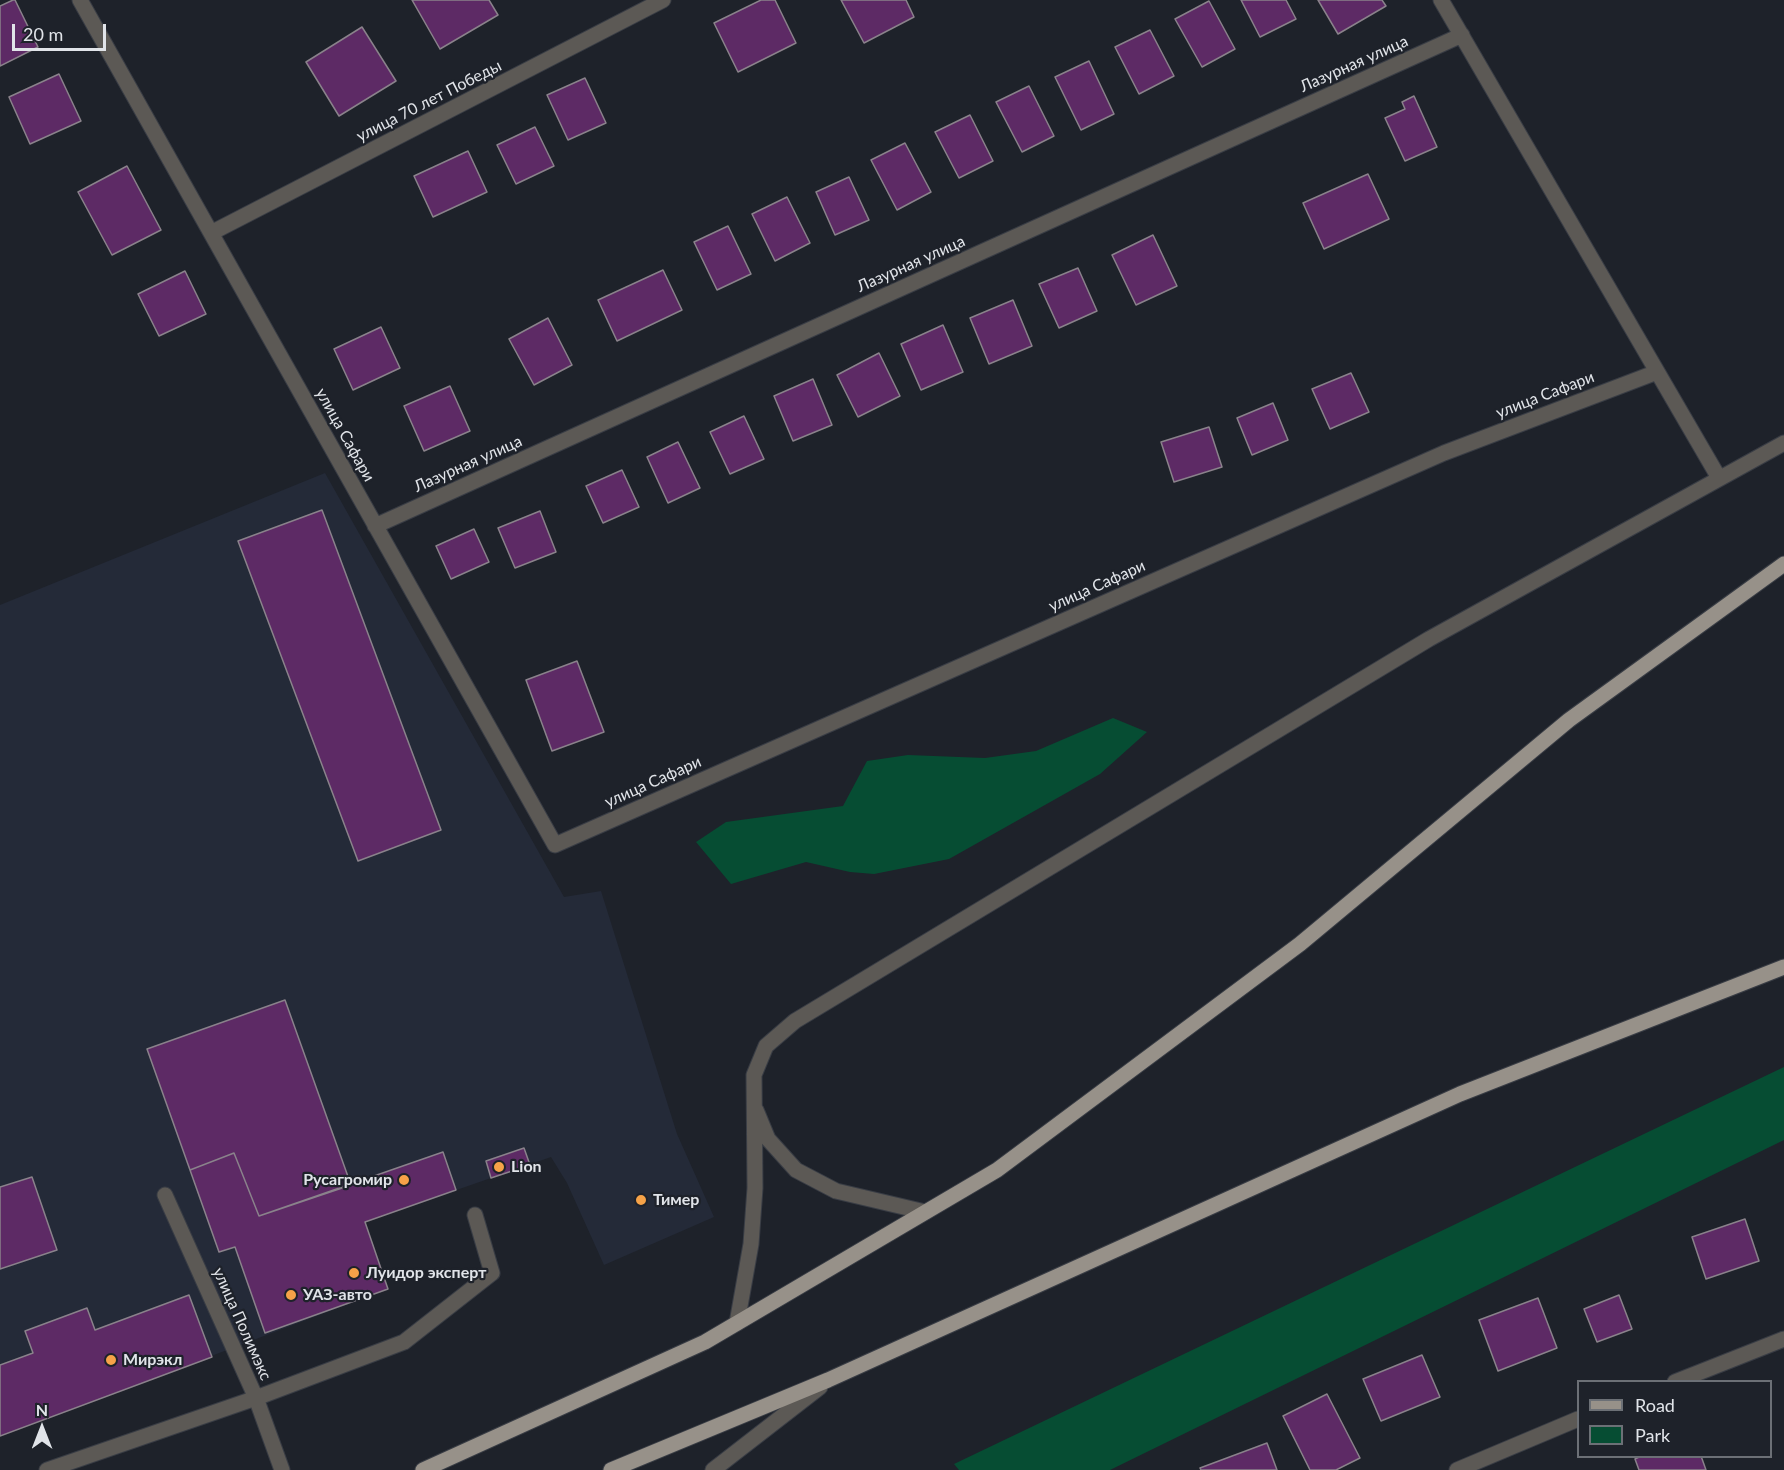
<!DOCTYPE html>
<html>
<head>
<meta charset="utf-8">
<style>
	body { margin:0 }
	#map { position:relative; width:1784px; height:1470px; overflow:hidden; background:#1e222a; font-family:Lato,sans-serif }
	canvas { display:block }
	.legend { position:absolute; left:1577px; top:1380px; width:195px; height:78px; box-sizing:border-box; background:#1e222a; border:2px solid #6c7076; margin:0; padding:8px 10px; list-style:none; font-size:18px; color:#e1e4e9 }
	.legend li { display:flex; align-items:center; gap:12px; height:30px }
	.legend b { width:30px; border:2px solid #6c7076 }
	.north { position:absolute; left:12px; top:1398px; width:60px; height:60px; -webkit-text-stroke:4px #1e222a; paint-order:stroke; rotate:0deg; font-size:16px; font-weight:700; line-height:24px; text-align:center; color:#e1e4e9 }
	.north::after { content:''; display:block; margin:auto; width:21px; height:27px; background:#e1e4e9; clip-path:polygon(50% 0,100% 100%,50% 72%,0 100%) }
	.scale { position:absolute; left:12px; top:24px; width:94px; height:27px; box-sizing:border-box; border:3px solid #e1e4e9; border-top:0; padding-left:8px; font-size:18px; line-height:21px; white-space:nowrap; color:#e1e4e9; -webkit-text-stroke:4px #1e222a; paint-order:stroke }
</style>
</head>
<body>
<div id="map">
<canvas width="1784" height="1470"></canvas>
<ul class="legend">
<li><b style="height:8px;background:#979189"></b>Road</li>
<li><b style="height:16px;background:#064d33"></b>Park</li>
</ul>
<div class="north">N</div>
<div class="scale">20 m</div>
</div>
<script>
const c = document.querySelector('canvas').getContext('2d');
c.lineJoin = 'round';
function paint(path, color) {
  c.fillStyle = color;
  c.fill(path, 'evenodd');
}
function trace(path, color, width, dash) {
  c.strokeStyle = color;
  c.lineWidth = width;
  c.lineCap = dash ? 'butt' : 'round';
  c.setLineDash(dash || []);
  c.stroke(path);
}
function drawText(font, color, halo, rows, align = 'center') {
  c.font = font + ' Lato,sans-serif';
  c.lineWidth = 4.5;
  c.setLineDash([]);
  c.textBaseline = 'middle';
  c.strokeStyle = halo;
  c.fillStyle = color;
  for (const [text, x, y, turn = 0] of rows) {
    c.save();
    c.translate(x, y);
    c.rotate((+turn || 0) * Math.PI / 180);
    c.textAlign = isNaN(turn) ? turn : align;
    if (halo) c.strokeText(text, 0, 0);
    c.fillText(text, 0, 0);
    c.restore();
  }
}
const built = new Path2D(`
	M325 473 564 897 601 891 677 1134 714 1217 604 1265 567 1183 551 1157 365 1222 388 1289 0 1436V605Z`);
const green = new Path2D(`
	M1113 718 1147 732 1100 774 949 859 874 874 850 872 806 862 731 884 696 842 726 822 843 806 867 761 908 755 985 758 1036 751Z
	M1784 1067V1140L1110 1470H959L954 1464Z`);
const building = new Path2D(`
	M13 0H15L38 47 0 66V6Z
	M412 0H489L498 15 440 49Z
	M761 0H775L796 43 738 72 714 23Z
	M841 0H906L914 17 864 43Z
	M1241 0H1286L1296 19 1260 37Z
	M1318 0H1382L1386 6 1338 34Z
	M1209 1 1235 49 1202 67 1175 19Z
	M362 27 396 81 339 116 306 62Z
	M1150 30 1174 76 1139 94 1115 47Z
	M1089 61 1114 114 1081 130 1055 77Z
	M59 74 81 121 30 144 9 97Z
	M585 78 606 123 568 140 547 95Z
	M1029 86 1054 136 1022 152 996 102Z
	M1414 96 1437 147 1405 161 1385 118 1405 109 1402 102Z
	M970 115 993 161 959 178 935 132Z
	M535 127 554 166 516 184 497 145Z
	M905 143 931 192 897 210 871 160Z
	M468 151 487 192 433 217 414 176Z
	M127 166 161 230 112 255 78 192Z
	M1368 174 1389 219 1324 249 1303 203Z
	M849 177 869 220 835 235 816 192Z
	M787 197 810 243 775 261 752 214Z
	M728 226 751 274 717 290 694 242Z
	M1153 235 1177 286 1136 305 1112 255Z
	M1078 268 1097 311 1059 328 1039 284Z
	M663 270 682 310 617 341 598 300Z
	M185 271 206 314 159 336 138 294Z
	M1013 300 1032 346 989 364 970 318Z
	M548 318 572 365 534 385 509 339Z
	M943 325 963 372 921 390 901 344Z
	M381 327 400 368 353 390 334 349Z
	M879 353 900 396 858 417 837 375Z
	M1351 373 1369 412 1330 429 1312 389Z
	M813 379 832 425 793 441 774 396Z
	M450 386 470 431 424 451 404 406Z
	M1273 403 1288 440 1252 455 1237 418Z
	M744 416 764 459 730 474 710 432Z
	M1209 427 1222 467 1174 482 1161 442Z
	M678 442 700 488 668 503 647 457Z
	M622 470 639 507 603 523 586 486Z
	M322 510 441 830 358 861 238 541Z
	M540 511 556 552 515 568 498 528Z
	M474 529 489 562 451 579 436 546Z
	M577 661 604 732 552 751 526 680Z
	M285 1000 351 1185 259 1216 234 1153 190 1170 147 1049Z
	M524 1148 530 1165 491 1178 486 1161Z
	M443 1152 456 1190 365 1222 388 1289 265 1333 235 1247 219 1252 190 1170 234 1153 259 1216Z
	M32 1177 57 1250 0 1269V1187Z
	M1745 1219 1759 1261 1706 1279 1692 1237Z
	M189 1295 212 1357 0 1436V1365L33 1353 25 1331 87 1308 95 1330Z
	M1619 1295 1632 1329 1597 1342 1584 1309Z
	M1538 1298 1557 1348 1498 1371 1479 1320Z
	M1422 1355 1440 1397 1381 1421 1363 1379Z
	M1327 1394 1360 1458 1336 1470H1310L1283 1416Z
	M1267 1443 1277 1470H1201L1200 1468Z
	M1641 1456H1701L1706 1470H1639L1635 1459Z`);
const minor = new Path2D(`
	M80 0 555 845 1444 453 1657 372
	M1441 0 1719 478
	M211 233 663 0
	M375 526 1462 35
	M756 1110 768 1139 796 1170 836 1191 925 1212
	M165 1195 256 1398 282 1470
	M737 1323 751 1244 755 1188 754 1075 766 1046 795 1021 1429 639 1784 443
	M1675 1382 1784 1339
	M47 1470 256 1398 404 1342 492 1273 475 1215
	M713 1470 820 1387
	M1457 1470 1578 1419`);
const major = new Path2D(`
	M423 1470 705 1342 997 1170 1300 944 1569 720 1784 564
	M611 1470 828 1380 1460 1094 1784 967`);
const markers = [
	[499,1167,6,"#f6a248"],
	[404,1180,6,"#f6a248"],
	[641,1200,6,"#f6a248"],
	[354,1273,6,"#f6a248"],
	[291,1295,6,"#f6a248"],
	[111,1360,6,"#f6a248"]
];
const streetNames = [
	["Лазурная улица",1354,64,-24],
	["улица 70 лет Победы",429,101,-27],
	["Лазурная улица",911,264,-24],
	["улица Сафари",1545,395,-21],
	["улица Сафари",345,435,61],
	["Лазурная улица",468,464,-24],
	["улица Сафари",1097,586,-24],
	["улица Сафари",653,782,-24],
	["улица Полимэкс",242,1324,66]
];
const poiNames = [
	["Lion",511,1167],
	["Русагромир",392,1180,"right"],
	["Тимер",653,1200],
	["Луидор эксперт",366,1273],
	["УАЗ-авто",303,1295],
	["Мирэкл",123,1360]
];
paint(built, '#242a38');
paint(green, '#064d33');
paint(building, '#5d2a65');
trace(building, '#8a828b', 1.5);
trace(minor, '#393d45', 17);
trace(major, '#393d45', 17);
trace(minor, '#5c5955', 15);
trace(major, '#979189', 15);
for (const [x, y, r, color] of markers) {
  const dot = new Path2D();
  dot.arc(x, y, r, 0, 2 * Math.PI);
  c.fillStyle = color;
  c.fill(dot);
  trace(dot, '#1e222a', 2);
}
drawText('16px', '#e1e4e9', '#1e222a', streetNames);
drawText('bold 16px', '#e1e4e9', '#1e222a', poiNames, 'left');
</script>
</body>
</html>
